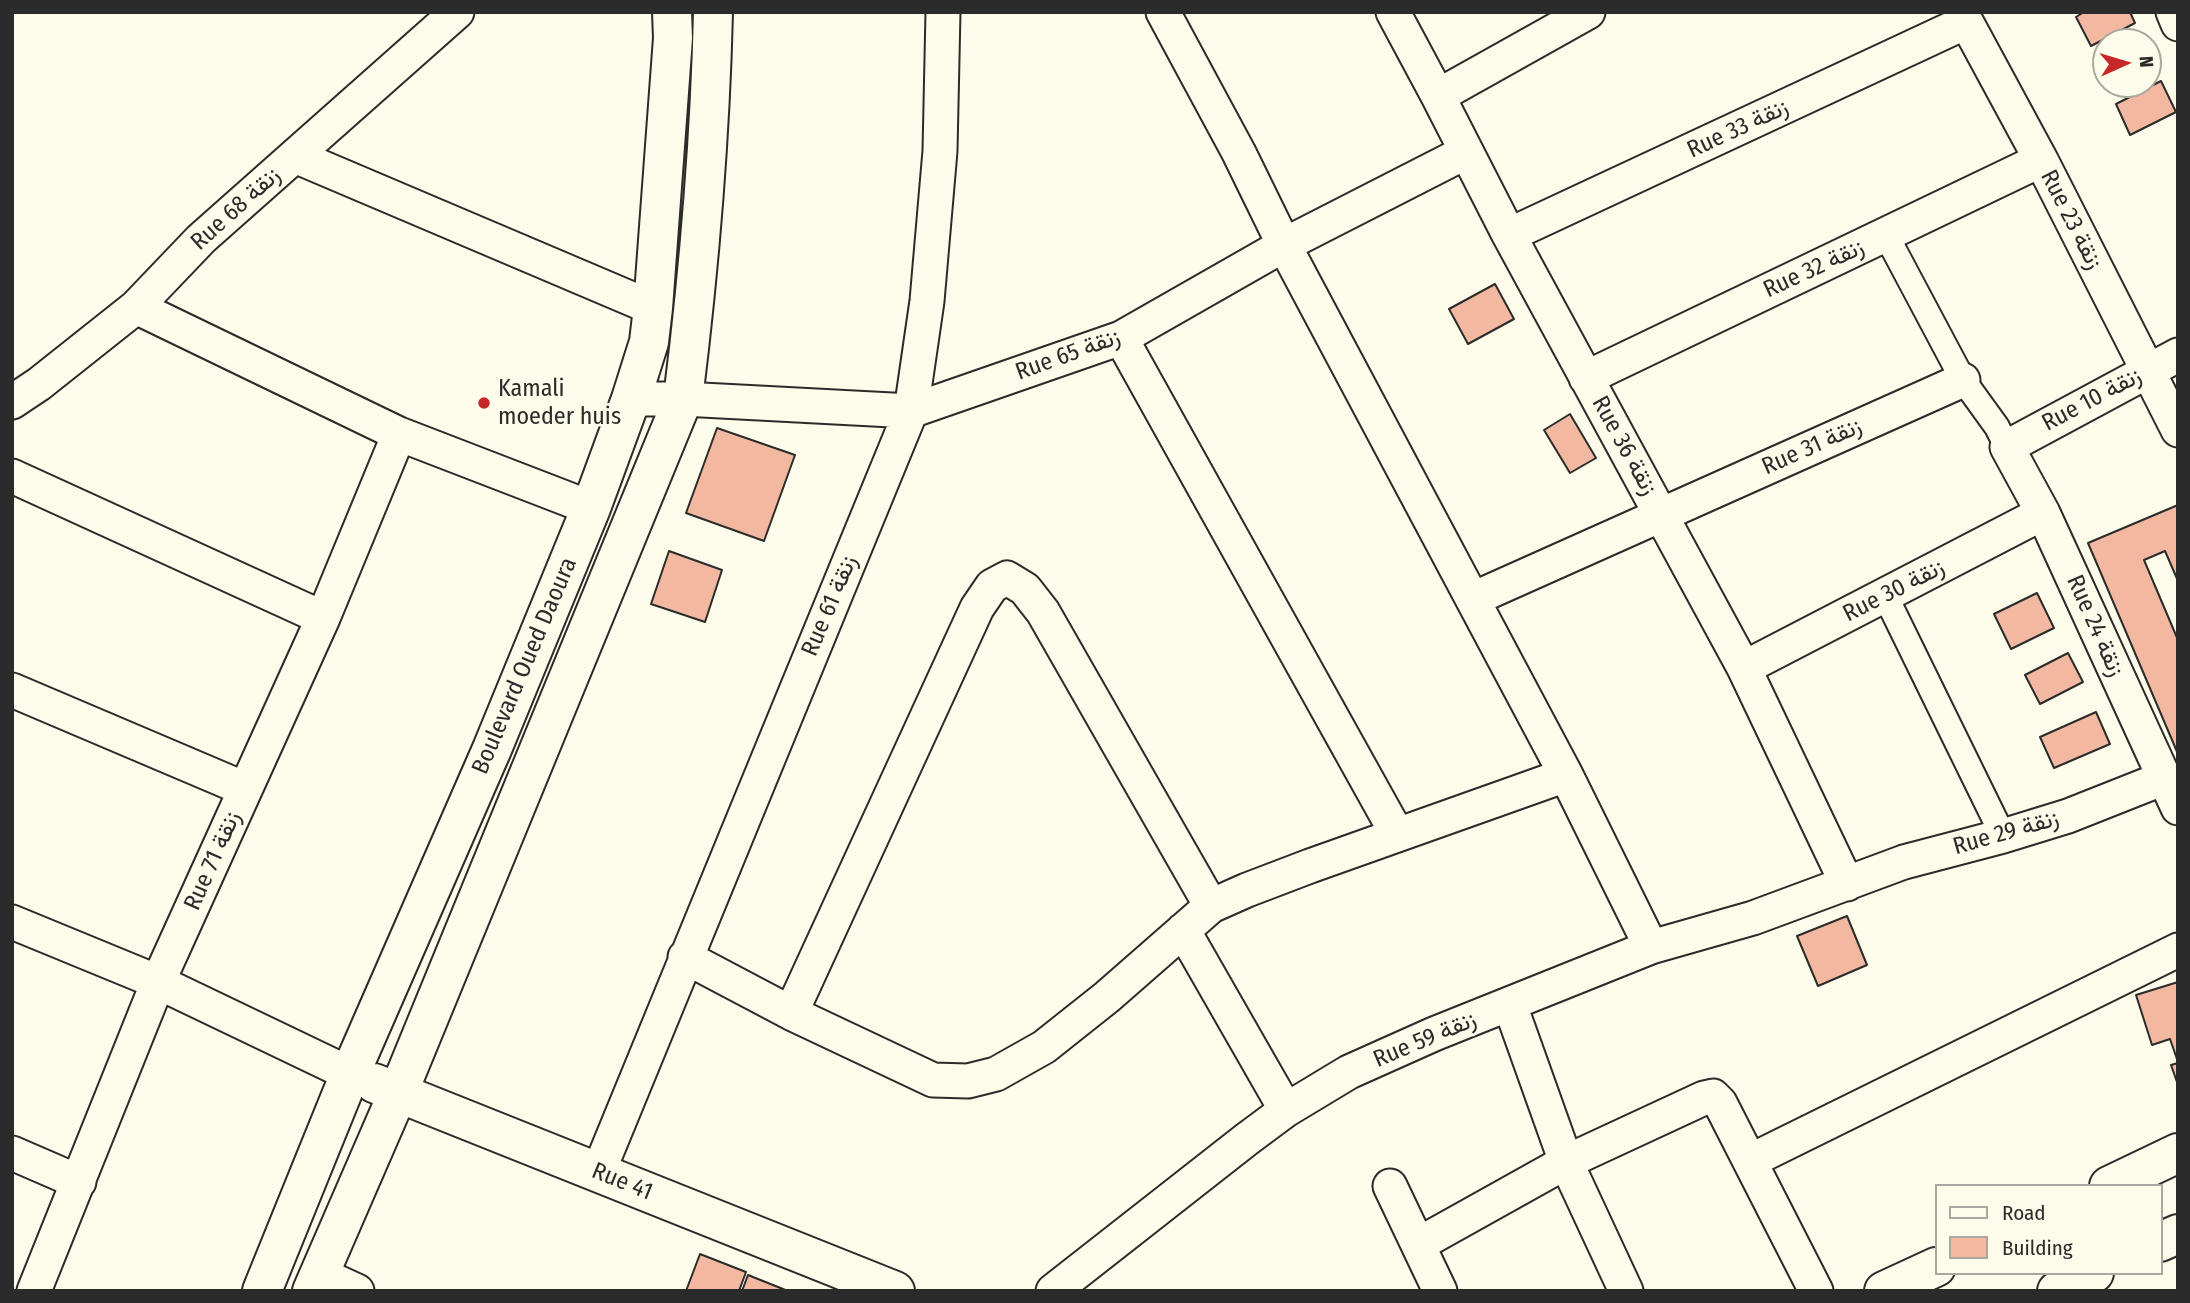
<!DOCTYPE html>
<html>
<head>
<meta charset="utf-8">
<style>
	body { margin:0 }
	#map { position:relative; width:2190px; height:1303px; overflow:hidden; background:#fdfbea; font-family:"Fira Sans Condensed",sans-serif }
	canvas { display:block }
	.frame { position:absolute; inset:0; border:14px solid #2b2b2b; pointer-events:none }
	.legend { position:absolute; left:1935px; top:1184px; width:228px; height:91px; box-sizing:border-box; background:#fdfbea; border:2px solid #a9a89e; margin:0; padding:9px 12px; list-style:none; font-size:21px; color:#2b2b2b }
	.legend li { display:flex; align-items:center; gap:14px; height:35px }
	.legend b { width:35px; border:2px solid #a9a89e }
	.north { position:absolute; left:2092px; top:28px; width:70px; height:70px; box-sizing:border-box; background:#fdfbea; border:2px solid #a9a89e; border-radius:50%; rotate:86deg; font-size:19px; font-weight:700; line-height:28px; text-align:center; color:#2b2b2b }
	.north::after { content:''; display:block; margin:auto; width:24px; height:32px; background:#c62828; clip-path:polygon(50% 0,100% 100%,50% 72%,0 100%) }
</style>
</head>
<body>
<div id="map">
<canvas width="2190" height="1303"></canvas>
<div class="frame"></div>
<ul class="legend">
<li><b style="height:9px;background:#fdfbea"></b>Road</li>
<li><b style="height:19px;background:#f2b8a0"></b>Building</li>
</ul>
<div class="north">N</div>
</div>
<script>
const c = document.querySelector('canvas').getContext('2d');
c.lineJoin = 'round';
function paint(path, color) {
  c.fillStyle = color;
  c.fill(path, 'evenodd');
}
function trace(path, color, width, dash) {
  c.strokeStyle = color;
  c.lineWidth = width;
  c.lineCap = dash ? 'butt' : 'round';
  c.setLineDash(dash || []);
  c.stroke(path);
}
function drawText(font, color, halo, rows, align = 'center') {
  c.font = font + ' "Fira Sans Condensed",Vazirmatn,sans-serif';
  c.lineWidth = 5;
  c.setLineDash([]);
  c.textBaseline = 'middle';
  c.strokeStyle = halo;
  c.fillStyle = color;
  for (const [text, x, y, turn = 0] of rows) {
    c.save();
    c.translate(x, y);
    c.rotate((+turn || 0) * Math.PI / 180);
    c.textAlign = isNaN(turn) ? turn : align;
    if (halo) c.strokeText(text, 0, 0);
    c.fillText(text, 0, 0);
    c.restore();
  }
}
const building = new Path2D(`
	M2084 12H2130L2135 23 2091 46 2076 17Z
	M2161 81 2176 112 2130 135 2116 104Z
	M1495 284 1514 319 1468 344 1449 309Z
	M1570 414 1596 458 1570 473 1544 430Z
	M717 428 795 455 764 541 686 513Z
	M2178 505V581L2165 551 2144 560 2178 640V754L2088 543Z
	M669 551 722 570 705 622 651 604Z
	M2037 593 2054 628 2011 649 1994 614Z
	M2068 653 2083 682 2040 704 2025 675Z
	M2096 712 2110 744 2054 768 2040 737Z
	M1847 916 1867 965 1818 986 1797 936Z
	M2178 982V1062L2170 1039 2152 1045 2136 995Z
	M2178 1063V1085L2171 1065Z
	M700 1254 746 1272 739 1291H686Z
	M748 1275 788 1291H742Z`);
const pedestrian = new Path2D(`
	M1886 235 1963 380 1997 427 2007 447
	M1885 595 2003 836`);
const minor = new Path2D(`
	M1163 12 1239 153 1284 245 1566 775 1651 947
	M1393 12 1438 96 1509 235 1744 668 1847 884
	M1961 12 2041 160 2178 430
	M2173 12 2178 24
	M1438 96 1588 12
	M295 156 653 308
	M1509 235 1966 22
	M136 307 399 434 591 508
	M1121 338 1397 834
	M2178 355 2007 447 2043 513 2178 808
	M1586 378 2041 160
	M631 399H683L911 411 1121 338 1284 245 1466 152
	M12 402 39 384 136 307 201 239 457 12
	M12 476 323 618
	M1473 599 1963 380
	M1744 668 2043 513
	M12 690 245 789
	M12 922 158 982 350 1074
	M1183 930 1286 1110
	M685 957 791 1013 933 1080 968 1081 996 1074 1044 1047 1107 997 1211 906 1247 890 1310 866 1566 775
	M1510 1005 1566 1162 1626 1291
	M791 1013 977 608 992 586 1007 578 1025 589 1043 612 1211 906
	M12 1153 79 1182
	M1750 1161 2178 950
	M598 1173 911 411 927 301 940 151 943 12
	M1390 1186 1440 1291
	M1419 1244 1566 1162 1704 1098 1713 1096 1720 1103 1816 1291
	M320 1274 357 1291
	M34 1291 158 982 323 618 399 434
	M1053 1291 1247 1139 1286 1110 1349 1072 1434 1034 1651 947 1753 918 1904 862 2003 836 2068 816 2164 778`);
const tertiary = new Path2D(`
	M374 1083 895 1291
	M2109 1186 2178 1153
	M2160 1242 2178 1234
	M262 1291 350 1074 492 749 591 508 631 399 649 342 653 308 673 38 672 12
	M312 1291 398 1093 683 399C699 270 710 142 713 12
	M1884 1291 1936 1267
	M2057 1291 2094 1273`);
const markers = [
	[484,403,7,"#c62828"]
];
const streetNames = [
	["Rue 33 زنقة",1738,129,-25],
	["Rue 68 زنقة",236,209,-42],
	["Rue 23 زنقة",2071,220,63],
	["Rue 32 زنقة",1814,269,-25],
	["Rue 65 زنقة",1068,355,-20],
	["Rue 10 زنقة",2092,400,-28],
	["Rue 36 زنقة",1624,446,61],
	["Rue 31 زنقة",1812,447,-24],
	["Rue 30 زنقة",1894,591,-27],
	["Rue 61 زنقة",830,606,-67],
	["Rue 24 زنقة",2095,626,66],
	["Boulevard Oued Daoura",525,666,-67],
	["Rue 29 زنقة",2006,833,-16],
	["Rue 71 زنقة",213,861,-66],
	["Rue 59 زنقة",1425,1040,-23],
	["Rue 41",622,1182,22]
];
const poiNames = [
	["Kamali",498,389],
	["moeder huis",498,417]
];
paint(building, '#f2b8a0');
trace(building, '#2b2b2b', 2);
trace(pedestrian, '#2b2b2b', 28);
trace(minor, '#2b2b2b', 37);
trace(tertiary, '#2b2b2b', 42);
trace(pedestrian, '#fdfbea', 24);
trace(minor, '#fdfbea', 33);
trace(tertiary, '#fdfbea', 38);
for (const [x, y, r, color] of markers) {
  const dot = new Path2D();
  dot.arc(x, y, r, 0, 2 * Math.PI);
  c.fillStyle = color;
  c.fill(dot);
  trace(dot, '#fdfbea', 2.5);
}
drawText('24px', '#2b2b2b', '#fdfbea', streetNames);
drawText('24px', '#2b2b2b', '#fdfbea', poiNames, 'left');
</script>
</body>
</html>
